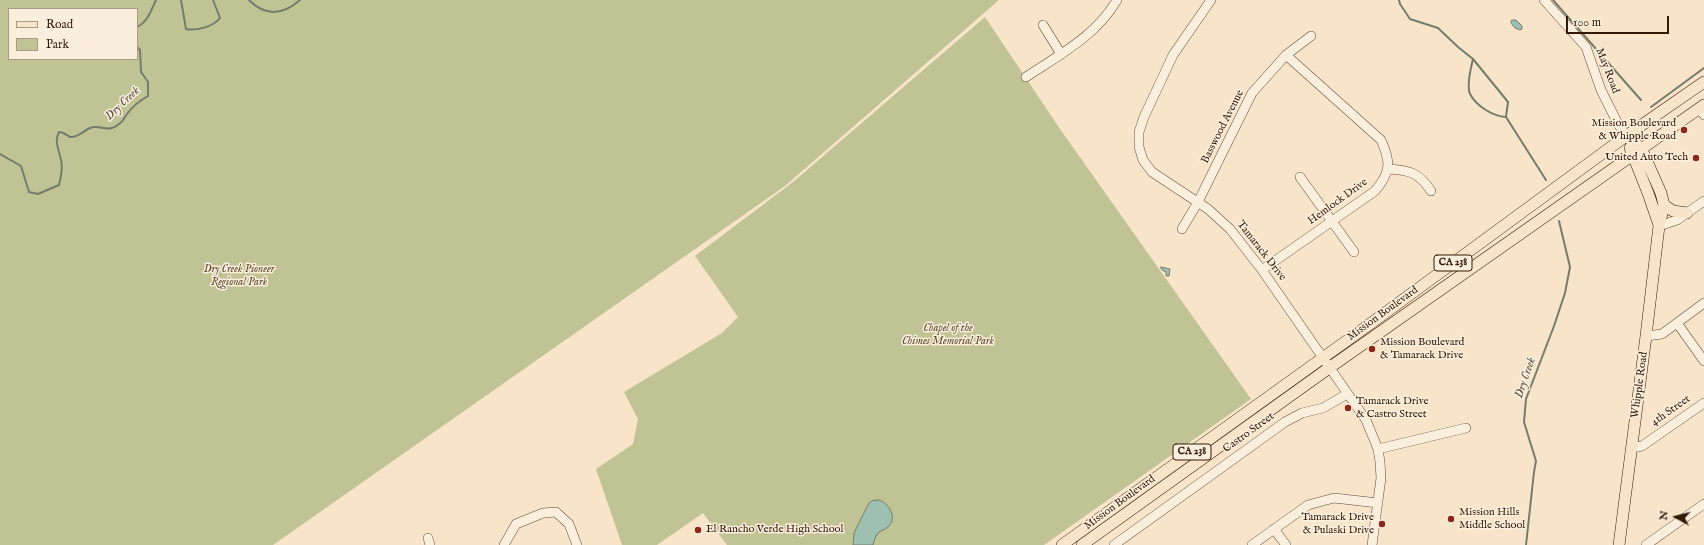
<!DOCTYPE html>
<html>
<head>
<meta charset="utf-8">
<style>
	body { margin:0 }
	#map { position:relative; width:1704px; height:545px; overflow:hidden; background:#f8e5c9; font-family:"IM FELL English",serif }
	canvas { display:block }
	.legend { position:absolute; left:8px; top:8px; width:130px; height:52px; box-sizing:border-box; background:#faeedc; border:1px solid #ab9887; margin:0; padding:5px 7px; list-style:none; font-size:12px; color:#341808 }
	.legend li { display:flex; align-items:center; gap:8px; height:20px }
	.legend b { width:20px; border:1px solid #ab9887 }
	.north { position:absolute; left:1656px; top:497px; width:40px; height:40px; -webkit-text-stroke:3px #faeedc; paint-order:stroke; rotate:277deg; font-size:11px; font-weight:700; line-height:16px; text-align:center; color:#341808 }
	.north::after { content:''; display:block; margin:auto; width:14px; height:18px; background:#341808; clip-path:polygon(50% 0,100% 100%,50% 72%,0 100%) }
	.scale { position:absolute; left:1566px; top:16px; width:103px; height:18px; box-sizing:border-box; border:2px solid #341808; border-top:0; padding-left:5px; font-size:12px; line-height:14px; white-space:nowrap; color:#341808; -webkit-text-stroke:3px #faeedc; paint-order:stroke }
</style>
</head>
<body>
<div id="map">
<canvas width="1704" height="545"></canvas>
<ul class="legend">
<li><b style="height:5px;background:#f8e5c9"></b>Road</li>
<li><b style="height:11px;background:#c0c394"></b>Park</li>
</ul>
<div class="north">N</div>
<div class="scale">100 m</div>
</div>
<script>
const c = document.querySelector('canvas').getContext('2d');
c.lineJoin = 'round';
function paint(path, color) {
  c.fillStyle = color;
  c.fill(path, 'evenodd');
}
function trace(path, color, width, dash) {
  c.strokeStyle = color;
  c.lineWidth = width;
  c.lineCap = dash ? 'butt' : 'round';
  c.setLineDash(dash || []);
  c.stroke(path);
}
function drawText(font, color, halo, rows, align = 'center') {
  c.font = font + ' "IM FELL English",serif';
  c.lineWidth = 3;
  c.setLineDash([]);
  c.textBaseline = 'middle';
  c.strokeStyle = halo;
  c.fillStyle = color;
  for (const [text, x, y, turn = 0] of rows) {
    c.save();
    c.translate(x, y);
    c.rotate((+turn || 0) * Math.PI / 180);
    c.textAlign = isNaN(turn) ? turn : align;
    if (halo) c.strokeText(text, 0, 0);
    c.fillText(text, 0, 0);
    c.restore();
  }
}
const green = new Path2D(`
	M0 0H999L785 186 273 545H0ZM9 9H137V59H9Z
	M985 17 1060 129 1251 399 1044 545H727L703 513 657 545H622L596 469 633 444 638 419 624 392 722 333 738 317 695 256 793 182Z`);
const water = new Path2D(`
	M1512 20H1516L1522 26V29L1520 30 1515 28 1511 23Z
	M1161 267 1170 269 1169 276H1166V272L1162 270Z
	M879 500C889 503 898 518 888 527 885 530 881 530 878 533 875 537 874 541 873 545H853L854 533 869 503 872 501Z`);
const stream = new Path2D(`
	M181 0 186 29C196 31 213 27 220 18L213 0
	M249 0C266 17 283 15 300 0
	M1399 0 1400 4 1410 19 1438 28 1458 47 1473 59 1508 102 1506 117 1546 180
	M1553 0 1641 100
	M137 27C148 22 151 10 156 0
	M1473 59C1471 68 1466 85 1470 94 1477 107 1493 116 1506 117
	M1651 107 1704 68
	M0 154 21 166 29 192 38 194 59 185C61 177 63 168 61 160 59 150 54 141 59 132 64 132 66 135 70 137 78 138 83 131 90 128 101 124 108 134 119 124 123 122 124 118 127 114 133 106 139 101 148 96V82L141 72 140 50 137 47
	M1526 545 1534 472 1536 461 1524 422 1526 399 1554 326 1565 293 1570 267 1559 221`);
const minor = new Path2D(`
	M1211 0 1173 55 1144 117 1139 132V147L1143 160 1152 172 1208 209 1230 229 1262 270 1366 420 1378 449 1380 462 1381 478 1372 545
	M1544 0 1586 47 1601 90 1617 122 1626 136
	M1043 25 1061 54
	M1026 77C1059 55 1096 36 1117 0
	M1699 108 1704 115
	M1389 169C1410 170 1419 173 1431 191
	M1300 177 1354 252
	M1659 226 1677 220 1704 201
	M1182 229 1198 202 1252 93 1286 55 1311 36
	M1262 270 1375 191C1391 172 1391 162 1381 140L1286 55
	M1677 323 1704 361
	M1646 336 1662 334 1704 303
	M1631 448 1642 446 1704 403
	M1378 449 1466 428
	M1274 529 1286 545
	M428 538 430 545
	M504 545 516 524 543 513 556 512 569 524 577 545
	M1114 545 1285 422 1302 413 1323 408 1347 394
	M1252 545 1308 505 1334 498 1378 503
	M1646 545 1704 504`);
const major = new Path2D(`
	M1630 148 1648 193 1659 225
	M1664 205 1673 211 1687 213
	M1062 545 1370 324 1626 136 1704 82
	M1082 545 1329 368 1704 105
	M1619 545 1646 336 1659 226 1664 205 1661 193 1641 148 1626 136`);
const markers = [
	[1684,130,4,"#8f2418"],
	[1696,158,4,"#8f2418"],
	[1372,349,4,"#8f2418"],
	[1348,408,4,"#8f2418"],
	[1451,519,4,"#8f2418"],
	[1382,524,4,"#8f2418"],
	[698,530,4,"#8f2418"]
];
const shields = [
	[1453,263,38],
	[1192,452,38]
];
const shieldNames = [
	["CA 238",1453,263],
	["CA 238",1192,452]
];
const streetNames = [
	["May Road",1607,71,69],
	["Basswood Avenue",1223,127,-63],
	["Hemlock Drive",1338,202,-36],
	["Tamarack Drive",1261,251,52],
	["Mission Boulevard",1383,314,-36],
	["Whipple Road",1640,385,-82],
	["4th Street",1671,411,-35],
	["Castro Street",1249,433,-36],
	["Mission Boulevard",1120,503,-36]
];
const poiNames = [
	["Mission Boulevard",1676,124,"right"],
	["& Whipple Road",1676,137,"right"],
	["United Auto Tech",1688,158,"right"],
	["Mission Boulevard",1380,343],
	["& Tamarack Drive",1380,356],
	["Tamarack Drive",1356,402],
	["& Castro Street",1356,415],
	["Mission Hills",1459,513],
	["Middle School",1459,526],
	["Tamarack Drive",1374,518,"right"],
	["& Pulaski Drive",1374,531,"right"],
	["El Rancho Verde High School",706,530]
];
const parkNames = [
	["Dry Creek Pioneer",239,270],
	["Regional Park",239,283],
	["Chapel of the",948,329],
	["Chimes Memorial Park",948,342]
];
const waterNames = [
	["Dry Creek",123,104,-44],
	["Dry Creek",1526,378,-71]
];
paint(green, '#c0c394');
paint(water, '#9ec0b1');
trace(water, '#747d6d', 1);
trace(stream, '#747d6d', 2);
trace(minor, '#654b38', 10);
trace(major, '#341808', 12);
trace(minor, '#faeedc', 9);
trace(major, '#f8e5c9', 11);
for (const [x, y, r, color] of markers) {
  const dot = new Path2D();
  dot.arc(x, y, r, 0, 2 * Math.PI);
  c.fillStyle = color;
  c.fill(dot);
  trace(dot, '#faeedc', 1.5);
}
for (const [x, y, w] of shields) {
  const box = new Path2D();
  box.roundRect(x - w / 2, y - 8, w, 16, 3);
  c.fillStyle = '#faeedc';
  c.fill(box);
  trace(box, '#341808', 1);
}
drawText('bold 10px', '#341808', null, shieldNames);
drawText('11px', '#341808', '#faeedc', streetNames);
drawText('11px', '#341808', '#faeedc', poiNames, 'left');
drawText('italic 11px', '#5e4b32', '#faeedc', parkNames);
drawText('italic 12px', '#595343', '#faeedc', waterNames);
</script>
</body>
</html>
